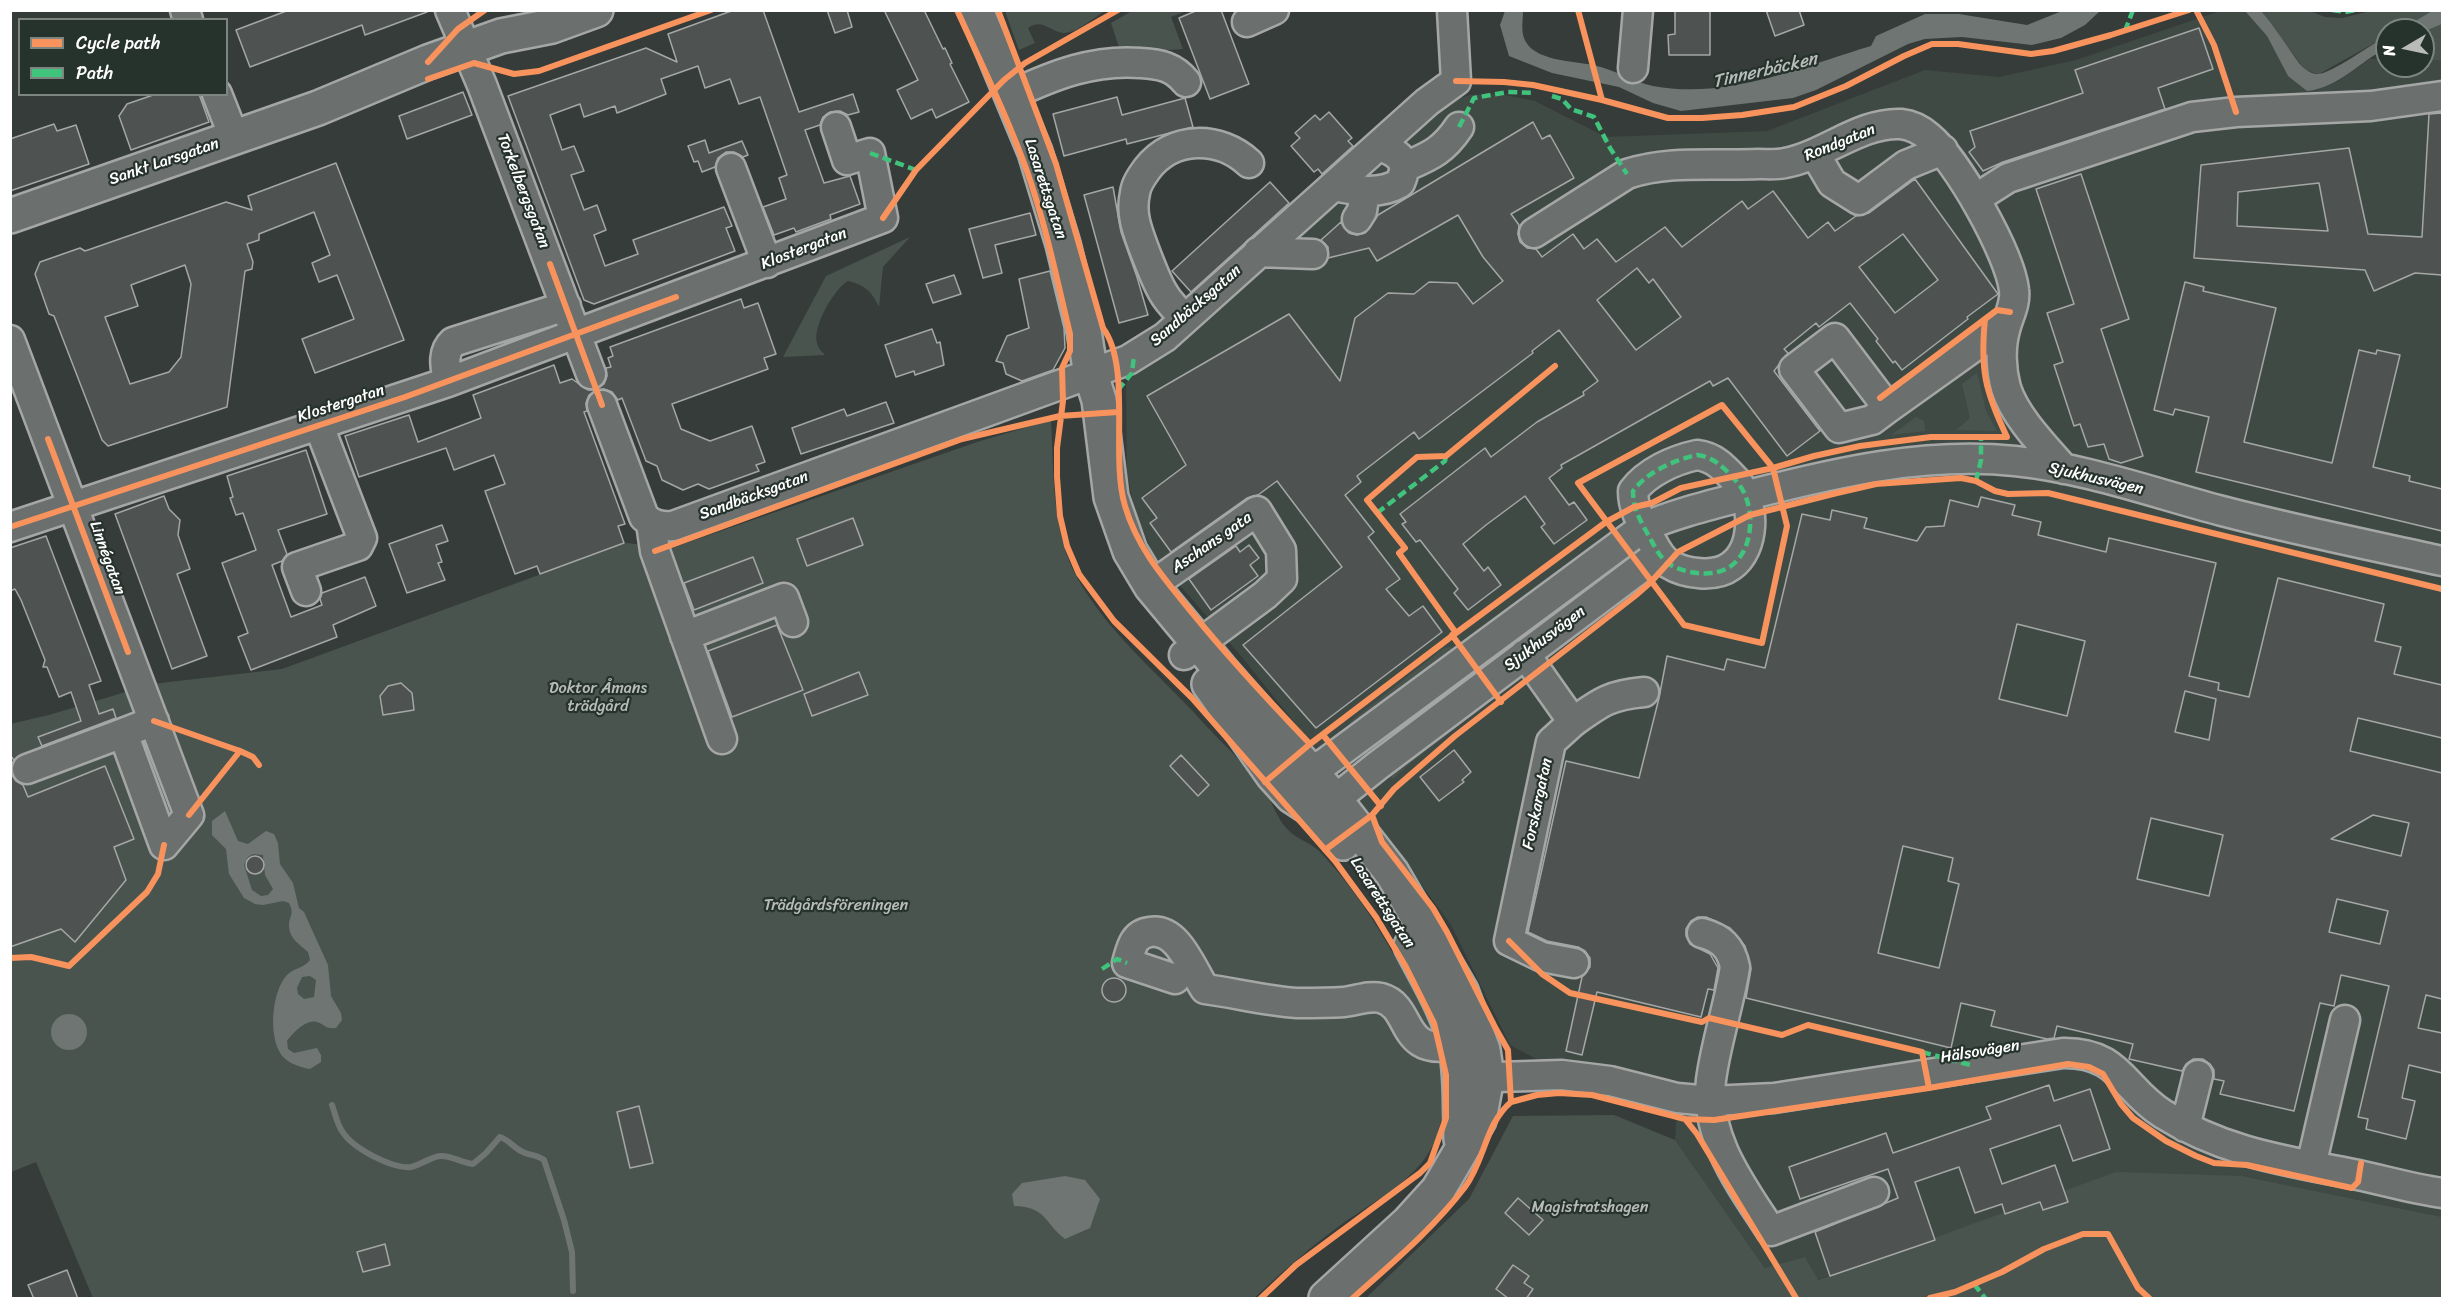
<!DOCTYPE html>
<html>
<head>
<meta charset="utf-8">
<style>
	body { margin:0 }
	#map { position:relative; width:2453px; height:1309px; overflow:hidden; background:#363c39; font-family:Sriracha,sans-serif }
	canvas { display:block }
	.frame { position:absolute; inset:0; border:12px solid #fff; pointer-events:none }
	.legend { position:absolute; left:18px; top:18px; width:210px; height:78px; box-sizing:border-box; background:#26332d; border:2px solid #7d8581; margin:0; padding:8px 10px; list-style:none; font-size:18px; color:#fff }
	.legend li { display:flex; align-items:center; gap:12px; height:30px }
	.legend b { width:30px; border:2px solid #7d8581 }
	.north { position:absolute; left:2375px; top:18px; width:60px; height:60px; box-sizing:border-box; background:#26332d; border:2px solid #7d8581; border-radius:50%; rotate:261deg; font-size:16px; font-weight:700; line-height:24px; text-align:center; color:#fff }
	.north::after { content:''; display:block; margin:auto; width:21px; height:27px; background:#b9bbba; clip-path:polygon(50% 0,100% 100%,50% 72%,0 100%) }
</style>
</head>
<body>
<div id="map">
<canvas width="2453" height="1309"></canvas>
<div class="frame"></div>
<ul class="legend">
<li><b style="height:8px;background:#f8935d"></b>Cycle path</li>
<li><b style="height:8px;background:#40c37c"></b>Path</li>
</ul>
<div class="north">N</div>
</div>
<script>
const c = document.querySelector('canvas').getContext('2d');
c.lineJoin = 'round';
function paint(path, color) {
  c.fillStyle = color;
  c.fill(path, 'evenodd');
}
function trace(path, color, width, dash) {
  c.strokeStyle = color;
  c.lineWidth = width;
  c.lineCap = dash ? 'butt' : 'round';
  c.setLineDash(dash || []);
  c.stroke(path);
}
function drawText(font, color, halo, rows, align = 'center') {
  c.font = font + ' Sriracha,sans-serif';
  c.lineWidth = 4.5;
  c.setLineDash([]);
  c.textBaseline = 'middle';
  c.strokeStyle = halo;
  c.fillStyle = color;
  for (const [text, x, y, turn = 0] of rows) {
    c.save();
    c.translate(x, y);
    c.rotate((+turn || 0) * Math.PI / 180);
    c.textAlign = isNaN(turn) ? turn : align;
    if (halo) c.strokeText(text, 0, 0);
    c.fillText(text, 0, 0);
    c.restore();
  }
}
const built = new Path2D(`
	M2223 10 2245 11 2267 36 2288 76 2316 90 2338 81 2370 59H2387V66H2423V60H2442V1217L2242 1176 1946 1234 1817 1280 1805 1257 1766 1269 1675 1140 1679 1081 1610 1065 1538 1060 1510 1045 1451 925 1385 835 1241 656 1153 554 1134 509 1127 472 1126 383 1430 110 1469 95 1500 94 1535 101 1606 137 1767 131 1925 70 1999 77 2076 60Z`);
const green = new Path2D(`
	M1005 11H1105C1094 17 1076 34 1063 33 1049 31 1043 18 1028 28L1035 43 1019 50Z
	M1132 11H1186L1171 17 1183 49 1121 53 1111 23Z
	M2261 11H2310L2325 17 2342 18 2371 11H2432L2400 30H2387V36L2319 74C2311 73 2304 69 2299 62 2286 45 2275 27 2261 11Z
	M2442 24V60H2423V32Z
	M910 237 883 267 879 307C872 291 864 285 848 281 834 289 812 327 817 343 818 348 822 352 825 355L783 357 826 276Z
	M1977 373 1986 411 1997 431 1956 430 1970 418 1962 384Z
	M1916 417 1924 421 1925 431 1891 435Z
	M1051 420C1054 474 1051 534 1079 581 1112 638 1167 681 1210 730 1226 747 1254 773 1265 791 1273 804 1277 818 1287 829 1296 839 1310 842 1319 851 1356 889 1384 936 1409 982 1415 995 1424 1008 1429 1021 1443 1054 1450 1113 1433 1145 1415 1182 1370 1203 1338 1227 1308 1249 1281 1273 1254 1298H93L36 1162 11 1172 10 724 49 715 152 684 282 669 626 543 672 548 977 442Z
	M1451 647 1456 653 1356 731 1350 722 1444 648Z
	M1471 669 1476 677 1375 755 1370 747Z
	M1489 694V702L1408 765 1393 779 1389 774Z
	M1614 1115 1675 1140 1765 1268 1805 1257 1818 1280 2116 1172 2242 1176 2442 1217V1298H1366L1469 1199 1513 1116Z`);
const water = new Path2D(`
	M1505 11H1523C1523 19 1521 30 1524 38 1532 61 1573 61 1593 65 1614 69 1632 82 1653 86 1728 100 1800 67 1871 46L1876 36 1925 14H1959L2027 25 2062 11H2100L2085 25 2061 38 2032 45 1962 37 1925 39 1908 44 1816 90 1793 98 1681 111 1653 103 1619 87 1552 73 1509 56 1500 25Z
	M2245 11H2261C2275 27 2286 45 2299 63 2303 68 2312 75 2318 74 2333 73 2371 44 2387 36V48C2360 61 2339 88 2307 91L2288 76 2267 36Z
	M2432 11H2442V24L2423 32V30H2400Z
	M225 811 238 841 248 844 266 831 274 834 278 843 280 864 293 883 299 908 304 912 328 965 331 996 341 1013 342 1020 336 1028C324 1029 326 1025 317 1022 306 1019 293 1033 287 1041L288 1049 294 1053 317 1048 321 1055V1062L310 1069C299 1067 285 1063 279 1051 269 1032 272 991 287 975 294 968 304 968 310 960L308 952C300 945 289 938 289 926 289 915 295 915 289 903L283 901 263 905 255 904 244 898 229 874 226 849 212 835V821ZM253 854 263 855 265 875 273 889 268 895 261 896 252 890 244 865 248 857ZM310 976 316 980 314 997 304 999 298 994 297 988 302 977Z
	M51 1032a18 18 0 1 1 36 0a18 18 0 1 1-36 0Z
	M1065 1176 1085 1180 1100 1199 1090 1228 1065 1239C1043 1222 1047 1207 1014 1206L1012 1194 1022 1183Z`);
const stream = new Path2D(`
	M332 1105C335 1113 337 1124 342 1131 352 1148 392 1169 411 1167 421 1165 432 1156 441 1156 453 1156 462 1163 473 1164L486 1153 500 1137C509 1140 513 1147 521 1151 529 1156 536 1154 544 1160L564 1220 572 1252 573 1291`);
const building = new Path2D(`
	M289 10H427V12L365 35 362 25 250 67 236 30Z
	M734 10H763L799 112 853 94 859 112 848 115 840 111 830 112 823 117 820 125 805 130 824 183 850 176 860 204 830 215 831 219 796 232 794 228 774 235 763 207 786 199 779 178 787 175 760 97 739 104 730 79 705 88 698 66 661 79 666 94 617 113 615 106 584 117 580 104 550 115 562 150 574 146 584 171 571 175 584 210 597 205 606 230 594 235 605 266 638 254 633 240 724 207 732 226 726 228 735 251 594 304 584 300 508 96 646 48 677 62 668 34Z
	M827 10H847L852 27 835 33Z
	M884 10H924L943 49 945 48 952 63 950 64 969 102 936 118 932 109 911 119 897 90 918 80Z
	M1198 10H1221L1249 84 1210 99 1179 18Z
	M1675 10H1710V55H1669L1668 35 1675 34Z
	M1766 10H1799L1804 25 1775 36Z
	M2199 28 2213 69 2158 88 2165 109 2003 162 1983 171 1969 152 1975 147 1970 131 2083 93 2075 70Z
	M463 92 472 115 407 139 399 116Z
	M156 94H199L209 122 131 150 119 116 127 104Z
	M1117 97 1122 115 1185 98 1193 127 1127 144 1126 139 1064 156 1053 114Z
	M1329 112 1352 138 1348 141 1353 146 1322 174 1318 169 1314 172 1291 146 1300 138 1295 133 1315 115 1320 120Z
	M2442 113V275L2415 273 2374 291 2365 270 2194 258 2201 165 2349 148 2368 234 2422 237 2429 114ZM2319 183 2328 231 2237 226 2238 192Z
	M1533 122 1542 139 1550 135 1574 178 1511 214 1519 225 1518 234 1520 242 1527 248 1536 249 1542 257 1573 234 1584 249 1597 239 1616 262 1665 227 1682 247 1742 201 1748 209 1773 191 1808 238 1828 222 1835 231 1856 216 1869 213 1915 179 1998 294 1967 317 1968 319 1902 370 1895 361 1893 363 1876 341 1878 339 1850 303 1819 327 1816 323 1784 349 1788 353 1774 371 1820 431 1787 456 1728 378 1713 386 1710 381 1561 465 1562 468 1549 478 1569 505 1574 502 1587 520 1554 544 1541 527 1545 524 1525 496 1486 525 1463 544 1484 571 1488 567 1501 585 1468 610 1454 593 1458 589 1420 540 1416 542 1402 524 1406 522 1400 514 1485 448 1491 457 1537 422 1584 395 1583 392 1598 381 1559 330 1532 351 1533 353 1419 439 1414 432 1357 476 1361 482 1345 495 1374 532 1368 537 1400 579 1386 589 1409 616 1423 606 1442 632 1316 728 1243 645 1342 567 1277 481 1258 495 1247 498 1171 552 1150 523 1157 518 1142 498 1186 465 1147 396 1289 314 1340 381 1355 318 1388 293 1414 294 1429 282 1457 283 1473 304 1503 281 1483 257 1458 215 1377 261 1369 248 1328 258V247L1321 240 1341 222 1349 233 1357 235 1365 233 1378 215ZM1903 234 1938 280 1895 313 1859 267ZM1637 268 1649 283 1653 279 1681 317 1636 350 1597 300Z
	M54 124 57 131 76 125 89 164 10 191V139Z
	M705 140 709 153 742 141 748 155 743 157 734 152H726L718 158 715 167 702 172 698 161 694 162 688 146Z
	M336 163 404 340 315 373 302 339 354 319 337 275 319 282 312 263 330 255 314 212 259 234V240L247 244 253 262 252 269 245 271 227 407 108 446 102 440 54 316 49 314 35 274 40 262 80 248 85 251 226 202 252 210 248 196ZM185 265 191 284 181 357 169 372 130 384 105 317 138 306 131 285Z
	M2081 174 2129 319 2101 329 2143 456 2121 463 2109 459 2104 444 2088 447 2080 424 2074 426 2054 365 2063 362 2047 313 2074 304 2036 189Z
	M1270 182 1289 203 1191 292 1172 271Z
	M1113 187 1121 232 1137 277 1148 315 1119 323 1084 195Z
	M1030 213 1036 235 995 245 1002 273 983 278 969 229Z
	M1050 271 1064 328 1065 348 1053 370 1022 381 1006 374 1003 363 996 361 1007 336 1029 328 1019 279Z
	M954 275 961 294 933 303 926 284Z
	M2185 282 2204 287 2203 291 2276 308 2244 442 2332 463 2359 350 2376 354 2377 350 2400 355 2373 467 2410 476 2409 481 2442 489V531L2196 472 2209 417 2175 409 2173 415 2154 410Z
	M741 299 744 308 758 303 776 354 764 358 768 369 672 404 681 429 710 441 752 426 765 462 756 465 759 471 709 489 698 484 683 490 662 480 657 466 646 461 622 398 618 400 612 392 604 389 596 390 589 395 586 403 587 411 584 412 625 524 618 526 624 543 540 574 537 566 515 574 485 491 505 484 494 455 454 470 446 448 359 477 345 436 409 415 418 442 481 418 473 395 554 365 560 383 572 379 588 390H596L604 384 607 376 606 368 611 367 608 358 613 356 610 347Z
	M932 329 937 343 940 342 944 365 915 375 914 371 896 377 885 345Z
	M886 402 894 423 801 454 792 428 844 409 847 416Z
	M306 450 327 514 278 530 287 554 282 561 272 565 291 617 322 605 320 599 322 593 365 577 376 606 333 625 337 637 251 670 238 637 248 633 222 563 256 550 243 513 236 515 230 498 233 497 227 476Z
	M164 496 169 509 180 520 178 535 190 569 177 574 207 656 172 669 115 514Z
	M1981 497 2015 505 2012 515 2041 522 2038 535 2106 552 2109 538 2216 563 2189 676 2219 683 2218 690 2249 697 2278 578 2384 604 2375 641 2401 647 2394 674 2442 685V738L2358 718 2350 751 2442 773V999L2426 995 2418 1028 2442 1033V1073L2409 1065 2402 1098 2415 1101 2406 1139 2366 1129 2368 1119 2358 1117 2389 986 2341 975 2334 1006 2320 1003 2294 1111 2220 1094 2224 1081 2214 1079V1070L2210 1064 2203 1059H2193L2186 1064 2182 1071 2129 1059 2133 1044 2057 1026 2054 1038 2047 1039 1991 1026 1995 1011 1961 1003 1951 1048 1746 998 1751 969 1745 946 1730 928 1706 917H1698L1691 921 1686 929V936L1690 944 1710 954 1718 968 1714 990 1708 989 1701 1017 1597 992 1582 1055 1566 1051 1582 977 1590 967V958L1585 951 1578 947 1547 941 1528 932 1566 761 1639 778 1659 698 1667 656 1724 670 1727 659 1765 668 1802 514 1830 520 1832 510 1867 518 1864 528 1917 541 1926 527 1944 526 1950 500 1978 507ZM2017 624 2085 641 2067 716 1999 699ZM2185 691 2216 699 2209 740 2175 732ZM2373 815 2409 823 2401 856 2331 839ZM2151 818 2223 835 2209 896 2137 879ZM1903 846 1953 858 1948 881 1959 884 1939 968 1878 953ZM2337 899 2388 911 2380 944 2329 932Z
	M853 518 863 545 807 566 797 539Z
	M442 525 448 541 436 545 442 562 438 563 445 580 407 593 389 544Z
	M46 536 101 681 89 685 99 714 113 709 116 718 42 746 38 737 81 721 71 692 59 697 47 667H43L45 660 21 600 15 589 10 591V548Z
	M1249 545 1259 558 1250 565 1258 576 1211 610 1189 579 1236 546 1240 552Z
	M753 557 763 583 694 610 684 583Z
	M777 625 803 690 732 717 708 651Z
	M859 672 868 695 812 716 804 694Z
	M401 683 412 693 414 710 383 715 380 696 388 686Z
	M1454 750 1471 772 1462 780 1464 782 1439 801 1420 777Z
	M10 755 14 760 11 767 12 775 16 781 23 785 28 797 105 766 134 839 114 847 126 880 75 942 61 929 10 947Z
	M1181 755 1209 785 1198 796 1170 766Z
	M246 865a9 9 0 1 1 18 0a9 9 0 1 1-18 0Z
	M1102 990a12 12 0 1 1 24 0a12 12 0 1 1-24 0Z
	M2049 1085 2054 1101 2090 1089 2110 1149 2073 1161 2060 1125 1990 1149 2002 1184 2055 1165 2068 1202 2043 1210 2040 1202 2005 1214 2002 1204 1975 1213 1959 1167 1915 1182 1935 1240 1830 1276 1815 1232 1898 1198 1888 1169 1800 1199 1789 1167 1886 1133 1893 1153 1991 1119 1986 1107Z
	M639 1106 653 1163 630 1168 617 1112Z
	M1518 1198 1543 1220 1529 1235 1505 1213Z
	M385 1244 390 1265 363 1272 357 1252Z
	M1513 1265 1529 1276 1524 1283 1533 1289 1526 1299H1509L1496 1289Z
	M67 1270 78 1299H34L28 1285Z`);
const minor = new Path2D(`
	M185 10 188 20
	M450 10 482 85 591 374
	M1247 22 1274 10
	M1633 68 1638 10
	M217 94 234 137
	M1013 94C1054 75 1094 59 1141 63 1160 64 1174 67 1186 82
	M1815 154 1832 183 1859 200 1906 165 1943 150
	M1405 167C1430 156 1443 151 1459 127
	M731 168 767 263
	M1334 186C1357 191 1380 195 1400 183 1410 161 1400 154 1380 146
	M1975 199 2008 178 2192 117 2236 112 2371 106 2442 96
	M1357 219 1362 211 1365 191
	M1534 233 1627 174C1669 160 1714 166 1758 164 1767 164 1776 165 1785 163 1824 156 1860 122 1901 124 1911 125 1921 130 1929 137 1957 160 2010 254 2014 290 2016 304 2008 317 2005 330 2000 348 2001 370 2006 388 2015 417 2045 447 2064 469
	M1258 252 1313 254
	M1185 319C1178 311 1169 303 1164 294 1156 282 1138 235 1135 221 1133 212 1133 202 1135 193 1136 184 1142 176 1147 169 1173 135 1220 136 1249 163
	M1835 338 1888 408 1872 420 1839 428 1794 369Z
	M10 340 189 815 164 845
	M448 382C446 369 441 353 453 342L566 306
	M602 405 644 517C653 525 661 527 673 526L1128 360 1165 337 1427 102 1456 81 1452 10
	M1888 408 2007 323
	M1697 455C1715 457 1725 469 1737 482 1756 503 1755 549 1731 566 1715 578 1685 574 1669 564 1660 558 1655 547 1650 538 1641 522 1633 509 1633 491 1647 472 1674 460 1697 455Z
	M651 523 655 551 722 739
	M10 527 448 382 883 218 870 153 847 160 836 127
	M1151 586 1257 511 1281 550 1282 579 1265 595 1184 655
	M306 591 297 567 358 546 362 538 319 426
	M685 636 784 598 793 622
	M1525 654 1573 722 1551 742 1509 941 1542 957 1574 963
	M154 721 123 733 164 845
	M1573 722C1601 702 1610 695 1644 692
	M27 769 123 733
	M1289 770C1301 777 1314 768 1325 763L1644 527C1679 512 1715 504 1752 494 1838 472 1925 452 2015 461 2085 468 2154 493 2222 511 2295 530 2369 545 2442 561
	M1318 813 1377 766 1659 554
	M1702 933C1721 938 1731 947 1735 967 1729 1005 1716 1042 1711 1080 1704 1137 1742 1186 1771 1231L1874 1192
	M1175 979 1127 963C1131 949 1133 934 1150 932 1178 927 1192 970 1205 989 1235 993 1267 1001 1297 1003 1313 1003 1328 1003 1344 1002 1356 1001 1368 995 1381 998 1414 1007 1398 1057 1456 1045
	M1466 1078 1562 1075 1610 1081 1677 1098 1710 1101 1774 1098 2063 1053C2120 1052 2123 1089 2163 1114 2225 1153 2288 1161 2358 1175 2386 1181 2414 1189 2442 1193
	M2185 1127 2198 1075
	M2311 1166 2345 1020`);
const major = new Path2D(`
	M976 10 1035 152 1063 244 1084 331 1091 375 1099 400 1111 497 1130 551 1151 586 1220 669 1335 800 1392 873 1461 991 1483 1050 1487 1077 1479 1120 1438 1190 1408 1223 1326 1298
	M10 216 318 108 428 62 501 36 552 26 596 10
	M1209 684 1273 775 1292 796 1318 813 1343 843
	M1411 946C1427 977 1449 1012 1456 1047 1462 1077 1460 1108 1461 1139`);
const quiet = new Path2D(`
	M2332 10 2345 12 2356 10
	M2125 31 2133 10
	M1552 96 1562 99 1571 109 1594 117 1610 148 1627 174
	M1459 127 1474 98 1508 92 1535 93
	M870 153 916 170
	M1118 390 1132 373 1134 356
	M1697 455C1715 457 1725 469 1737 482 1756 503 1755 549 1731 566 1715 578 1685 574 1669 564 1660 558 1655 547 1650 538 1641 522 1633 509 1633 491 1647 472 1674 460 1697 455Z
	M1976 481 1981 460V437
	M1377 513 1445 461 1446 456
	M1102 969 1117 959 1127 963
	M1922 1052 1974 1066
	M1974 1284 1985 1298`);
const cycleway = new Path2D(`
	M957 10C982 65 1008 118 1028 174 1046 226 1057 280 1070 334V351L1062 368 1063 401 1057 448V477L1060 516 1067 546 1079 574 1114 621 1192 698 1335 861 1376 917 1406 967 1434 1023 1446 1075V1118L1430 1163 1420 1173 1296 1265 1261 1298
	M998 10 1056 164 1103 328C1132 367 1110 456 1125 506 1137 547 1162 576 1189 609 1227 656 1268 700 1310 744
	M1578 10 1602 100
	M2196 10 2214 45 2236 112
	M428 62 458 29 485 10
	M428 79 474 63 514 74 539 71 711 10
	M1456 81 1504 82 1533 85 1602 100 1668 118H1702L1742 115 1794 107 1846 86 1904 56 1932 44H1958L2031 54 2053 51 2111 35 2189 10
	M883 218 916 170 1004 80 1025 63 1118 10
	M550 264 602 405
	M1880 398 1985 319
	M1722 405 1773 468 1787 526 1762 643 1684 625 1578 483Z
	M48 439 128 652
	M10 527 405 397 676 297
	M655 551 962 439 1060 416 1118 412
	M1456 633 1399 553 1405 548 1367 500 1417 457 1446 456 1555 366
	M1452 635 1501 702
	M154 721 240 751 253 757 259 765
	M1323 735 1381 806
	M1265 782 1310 744 1456 633 1606 522 1634 507 1652 503 1681 488 1773 468 1814 456 1860 446 1931 437H2007C1985 391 1980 370 1985 319L1997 310 2010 312
	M189 815 240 751
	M1325 850 1372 815 1394 789 1455 736 1635 596 1651 582 1678 552 1750 515 1837 493 1876 484 1961 478 1976 481 1995 491 2008 494 2048 493 2442 589
	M1509 941 1542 974 1570 993 1702 1022 1709 1018 1782 1035 1808 1025 1922 1052 1929 1088 2068 1064 2089 1067 2103 1074 2121 1104 2133 1118 2166 1141 2196 1156 2214 1163 2247 1165 2352 1188 2358 1182 2361 1163
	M10 958 31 957 69 966 147 892 158 874 164 845
	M1511 1102 1537 1095 1559 1093 1592 1095 1685 1119 1697 1134 1796 1298
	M1685 1119 1714 1120 1929 1088
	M1353 1298C1392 1263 1433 1229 1465 1187 1485 1160 1485 1124 1511 1102L1508 1050 1496 1029 1447 932 1433 908 1382 842 1372 815
	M1930 1298 1955 1292 2002 1272 2044 1249 2083 1234H2108L2138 1288 2149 1298`);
const streetNames = [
	["Rondgatan",1840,143,-22],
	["Sankt Larsgatan",164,162,-19],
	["Lasarettsgatan",1045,189,72],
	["Torkelbergsgatan",523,191,69],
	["Klostergatan",804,249,-21],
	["Sandbäcksgatan",1196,306,-41],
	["Klostergatan",341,404,-18],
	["Sjukhusvägen",2096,479,13],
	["Sandbäcksgatan",754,496,-20],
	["Aschans gata",1212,543,-35],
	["Linnégatan",107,558,70],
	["Sjukhusvägen",1545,639,-37],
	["Forskargatan",1538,804,-78],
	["Lasarettsgatan",1382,903,57],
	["Hälsovägen",1980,1052,-9]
];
const parkNames = [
	["Doktor Åmans",598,689],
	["trädgård",598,707],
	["Trädgårdsföreningen",836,906],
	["Magistratshagen",1590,1208]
];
const waterNames = [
	["Tinnerbäcken",1765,71,-13]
];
paint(built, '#3f4a45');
paint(green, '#4a544f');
paint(water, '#6e7572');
trace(stream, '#6e7572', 6);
paint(building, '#4e5351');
trace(building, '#a5a7a6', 1.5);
trace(minor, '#a5a7a6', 33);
trace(major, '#a5a7a6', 38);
trace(minor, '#6b6f6d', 28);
trace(major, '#6b6f6d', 33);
trace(quiet, '#40c37c', 4.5, [9, 4.5]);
trace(cycleway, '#f8935d', 6);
drawText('16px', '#fff', '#26332d', streetNames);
drawText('16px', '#b8bcba', '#26332d', parkNames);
drawText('italic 18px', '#b9bdbc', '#26332d', waterNames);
</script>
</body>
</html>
